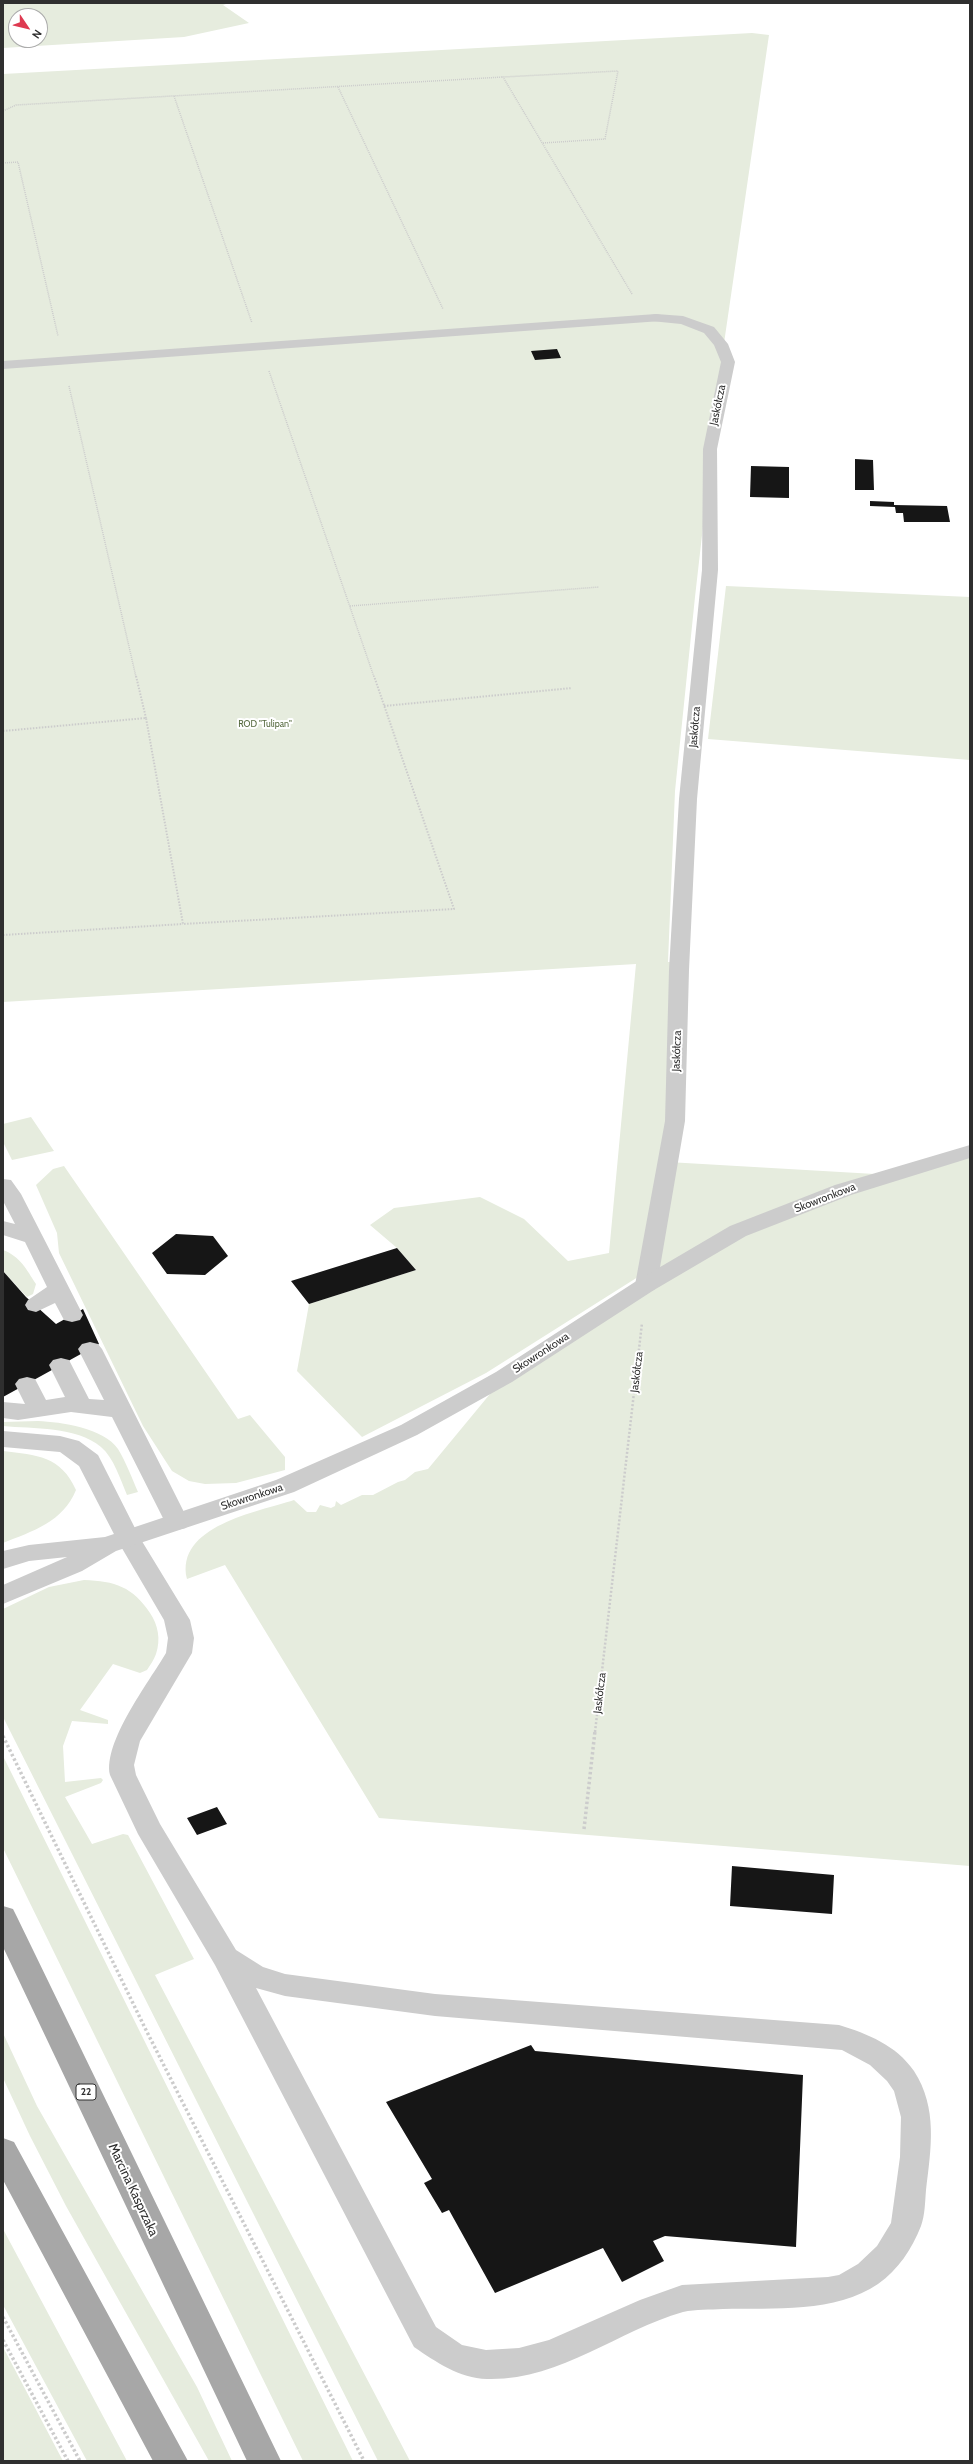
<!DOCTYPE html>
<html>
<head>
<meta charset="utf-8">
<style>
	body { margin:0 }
	#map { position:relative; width:973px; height:2464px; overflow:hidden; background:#fff; font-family:Cabin,sans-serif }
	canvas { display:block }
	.frame { position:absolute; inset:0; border:4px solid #2f2f2f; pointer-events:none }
	.north { position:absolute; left:8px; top:8px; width:40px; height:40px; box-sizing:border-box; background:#fff; border:1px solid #acacac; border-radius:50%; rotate:125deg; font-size:11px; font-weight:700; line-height:16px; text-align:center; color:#2f2f2f }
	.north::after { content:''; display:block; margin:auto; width:14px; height:18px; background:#de3a51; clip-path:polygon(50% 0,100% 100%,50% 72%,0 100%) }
</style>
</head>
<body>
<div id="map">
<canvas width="973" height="2464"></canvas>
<div class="frame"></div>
<div class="north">N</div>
</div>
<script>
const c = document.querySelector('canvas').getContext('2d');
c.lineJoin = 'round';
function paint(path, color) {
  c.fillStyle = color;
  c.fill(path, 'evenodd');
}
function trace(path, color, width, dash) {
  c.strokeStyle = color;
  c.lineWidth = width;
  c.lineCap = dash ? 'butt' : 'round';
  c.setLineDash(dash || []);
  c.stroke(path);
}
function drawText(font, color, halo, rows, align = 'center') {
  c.font = font + ' Cabin,sans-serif';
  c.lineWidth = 4;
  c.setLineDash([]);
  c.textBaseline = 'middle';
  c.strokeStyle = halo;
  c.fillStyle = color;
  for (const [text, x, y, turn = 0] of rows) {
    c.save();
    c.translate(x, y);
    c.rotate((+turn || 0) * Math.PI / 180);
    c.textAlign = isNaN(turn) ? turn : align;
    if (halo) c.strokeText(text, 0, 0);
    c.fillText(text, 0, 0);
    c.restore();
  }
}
const green = new Path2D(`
	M3 3H229L223 5 249 23 184 37 3 48ZM16 16H40V40H16Z
	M752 33 769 35 723 350 695 597 675 791 668 962H679L668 1162 892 1175 970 1151V1866L379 1818 225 1565 187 1579C175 1526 257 1512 294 1500L307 1512H316L320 1505 331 1508 335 1506 336 1501 341 1505 362 1495H373L398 1482 405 1480 415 1472 428 1469 504 1377 646 1285 649 1270 486 1373 362 1437 297 1371 309 1304 416 1270 397 1248 370 1225 394 1208 480 1197 524 1219 568 1261 609 1253 636 964 3 1002V74Z
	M726 586 970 597V760L708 739Z
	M31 1117 54 1151 12 1160 3 1142V1124Z
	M64 1166 238 1419 250 1415 285 1457V1470L236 1483 205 1484 189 1481 172 1471 143 1426 59 1253 57 1233 36 1185 53 1169Z
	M3 1250C21 1257 26 1269 36 1284L33 1294 27 1297 3 1271Z
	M38 1421C61 1422 104 1428 118 1449 126 1462 132 1478 138 1492L127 1495C120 1479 114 1458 101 1447 76 1426 33 1429 3 1426V1422Z
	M3 1451C37 1455 61 1456 76 1490 63 1522 33 1531 3 1543Z
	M84 1580C115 1581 133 1587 150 1613 158 1625 161 1639 156 1654 154 1660 150 1665 147 1670L140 1673 113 1664 80 1710 108 1720V1724L72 1721 63 1746 65 1782 101 1778 103 1780 101 1783 65 1797 92 1844 123 1834 128 1835 194 1959 155 1975 410 2461H378L3 1717V1609L49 1587Z
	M3 1756 353 2461H303L3 1848Z
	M3 2033 37 2106 197 2387 232 2461H209L66 2206 30 2136 3 2078Z
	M3 2229 127 2461H87L3 2305Z
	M3 2347 63 2461H3Z`);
const building = new Path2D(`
	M557 349 561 358 535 360 531 351Z
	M855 459 873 460 874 490H855Z
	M751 466 789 467V498L750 497Z
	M870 501 894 502V505L947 506 950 522H904L903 513H896L895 507 870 506Z
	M176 1234 213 1236 228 1256 205 1275 167 1274 152 1253Z
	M397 1248 416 1270 309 1304 291 1281Z
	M3 1271 26 1297 56 1324 83 1309 99 1344 3 1397Z
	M217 1807 227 1824 197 1835 187 1818Z
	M732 1866 834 1875 832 1914 730 1906Z
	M531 2045 535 2051 803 2075 796 2247 665 2236 653 2241 664 2261 622 2282 603 2248 495 2293 449 2210 442 2213 424 2183 432 2179 386 2102Z`);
const pathFar3 = new Path2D(`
	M338 87 443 309
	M174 96 252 323
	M3 111 16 105 503 77
	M543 143 605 139 618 71 503 77 632 294
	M3 163 18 162 58 336
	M269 371 374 677
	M69 386 136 677
	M350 606 599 587`);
const pathFar2 = new Path2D(`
	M136 676 146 718
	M384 706 572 688
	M3 731 146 718 183 924 454 909 374 676
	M3 935 183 924`);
const pathFar1 = new Path2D(`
	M595 1732 642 1323`);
const path = new Path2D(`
	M3 1736 144 2026 364 2461
	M584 1829 595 1731
	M3 2317 80 2461
	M3 2340 68 2461`);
const service = new Path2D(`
	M656 314 683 316 714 327 728 344 735 362 717 449 718 570 697 799 689 970 685 1121 657 1285 654 1290 646 1292 638 1290 635 1285 665 1121 669 970 679 799 702 570 703 449 721 362 714 345 704 333 681 324 651 321 649 318 651 315Z
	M3 1179 11 1180 21 1194 83 1315 80 1320 72 1322 64 1320 55 1303 36 1312 28 1310 25 1305 28 1300 47 1287 25 1242 3 1235V1221L15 1224 3 1201Z
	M90 1342 98 1344 102 1349 189 1522 186 1528 177 1530 168 1528 112 1417 71 1412 18 1420 3 1418V1402L25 1404 15 1384 19 1379 27 1377 35 1379 46 1400 65 1397 49 1365 53 1360 61 1358 69 1360 89 1399 104 1400 78 1349 82 1344Z
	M3 1431 60 1436 79 1441 98 1455 140 1538 190 1620 194 1638 192 1653 140 1741 134 1765 136 1775 160 1824 236 1950 263 1967 285 1974 435 1994 839 2025C868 2034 896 2045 914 2071 938 2108 931 2149 926 2190 925 2202 925 2215 921 2226 912 2249 898 2270 878 2284 836 2313 773 2308 723 2309 710 2310 696 2309 683 2312 617 2331 559 2381 487 2379 459 2378 436 2362 414 2347L215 1965 138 1834 110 1775C103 1742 149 1682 166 1653L168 1638 164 1620 116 1538 79 1466 60 1452 3 1447ZM256 1988 285 1996 435 2016 842 2050 870 2065 887 2081 894 2091 901 2117 900 2157 891 2223 877 2246 858 2264 839 2275 828 2277 682 2285 640 2300 549 2340 519 2348 486 2350 462 2345 436 2327Z`);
const minor = new Path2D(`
	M656 314 661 315 663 318 661 321 3 369V361Z
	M970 1145V1158L851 1195 746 1236 654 1290 512 1382 417 1435 294 1492 116 1551 82 1571 3 1604V1585L67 1557 29 1561 3 1569V1551L29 1545 105 1537 276 1480 401 1425 496 1372 638 1280 730 1226 835 1185Z`);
const primary = new Path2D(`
	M3 1906 13 1909 17 1917 281 2461H247L3 1947Z
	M3 2138 14 2142 188 2461H153L3 2180Z`);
const farParknames = [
	["ROD \"Tulipan\"",265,724]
];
const shields = [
	[86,2092,20]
];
const shieldNames = [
	["22",86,2092]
];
const streetNames = [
	["Jaskółcza",718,405,-78],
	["Jaskółcza",695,727,-85],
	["Jaskółcza",677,1051,-88],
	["Skowronkowa",825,1198,-21],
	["Skowronkowa",541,1353,-33],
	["Jaskółcza",637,1372,-83],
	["Skowronkowa",252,1497,-18],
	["Jaskółcza",600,1693,-83]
];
const nearStreetnames = [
	["Marcina Kasprzaka",133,2190,65]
];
paint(green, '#e6ecde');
paint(building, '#161616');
trace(pathFar3, '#ccc', 1.5, [1, 1]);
trace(pathFar2, '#ccc', 2, [1.5, 1.5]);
trace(pathFar1, '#ccc', 2.5, [2, 2]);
trace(path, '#ccc', 3.5, [2.5, 2.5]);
paint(service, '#ccc');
paint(minor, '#ccc');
paint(primary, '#a7a7a7');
drawText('9px', '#55693e', '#fff', farParknames);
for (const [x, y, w] of shields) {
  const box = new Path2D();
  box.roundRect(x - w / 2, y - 8, w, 16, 3);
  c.fillStyle = '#fff';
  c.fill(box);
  trace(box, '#2f2f2f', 1);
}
drawText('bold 10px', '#2f2f2f', null, shieldNames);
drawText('11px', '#2f2f2f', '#fff', streetNames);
drawText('13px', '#2f2f2f', '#fff', nearStreetnames);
</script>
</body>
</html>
